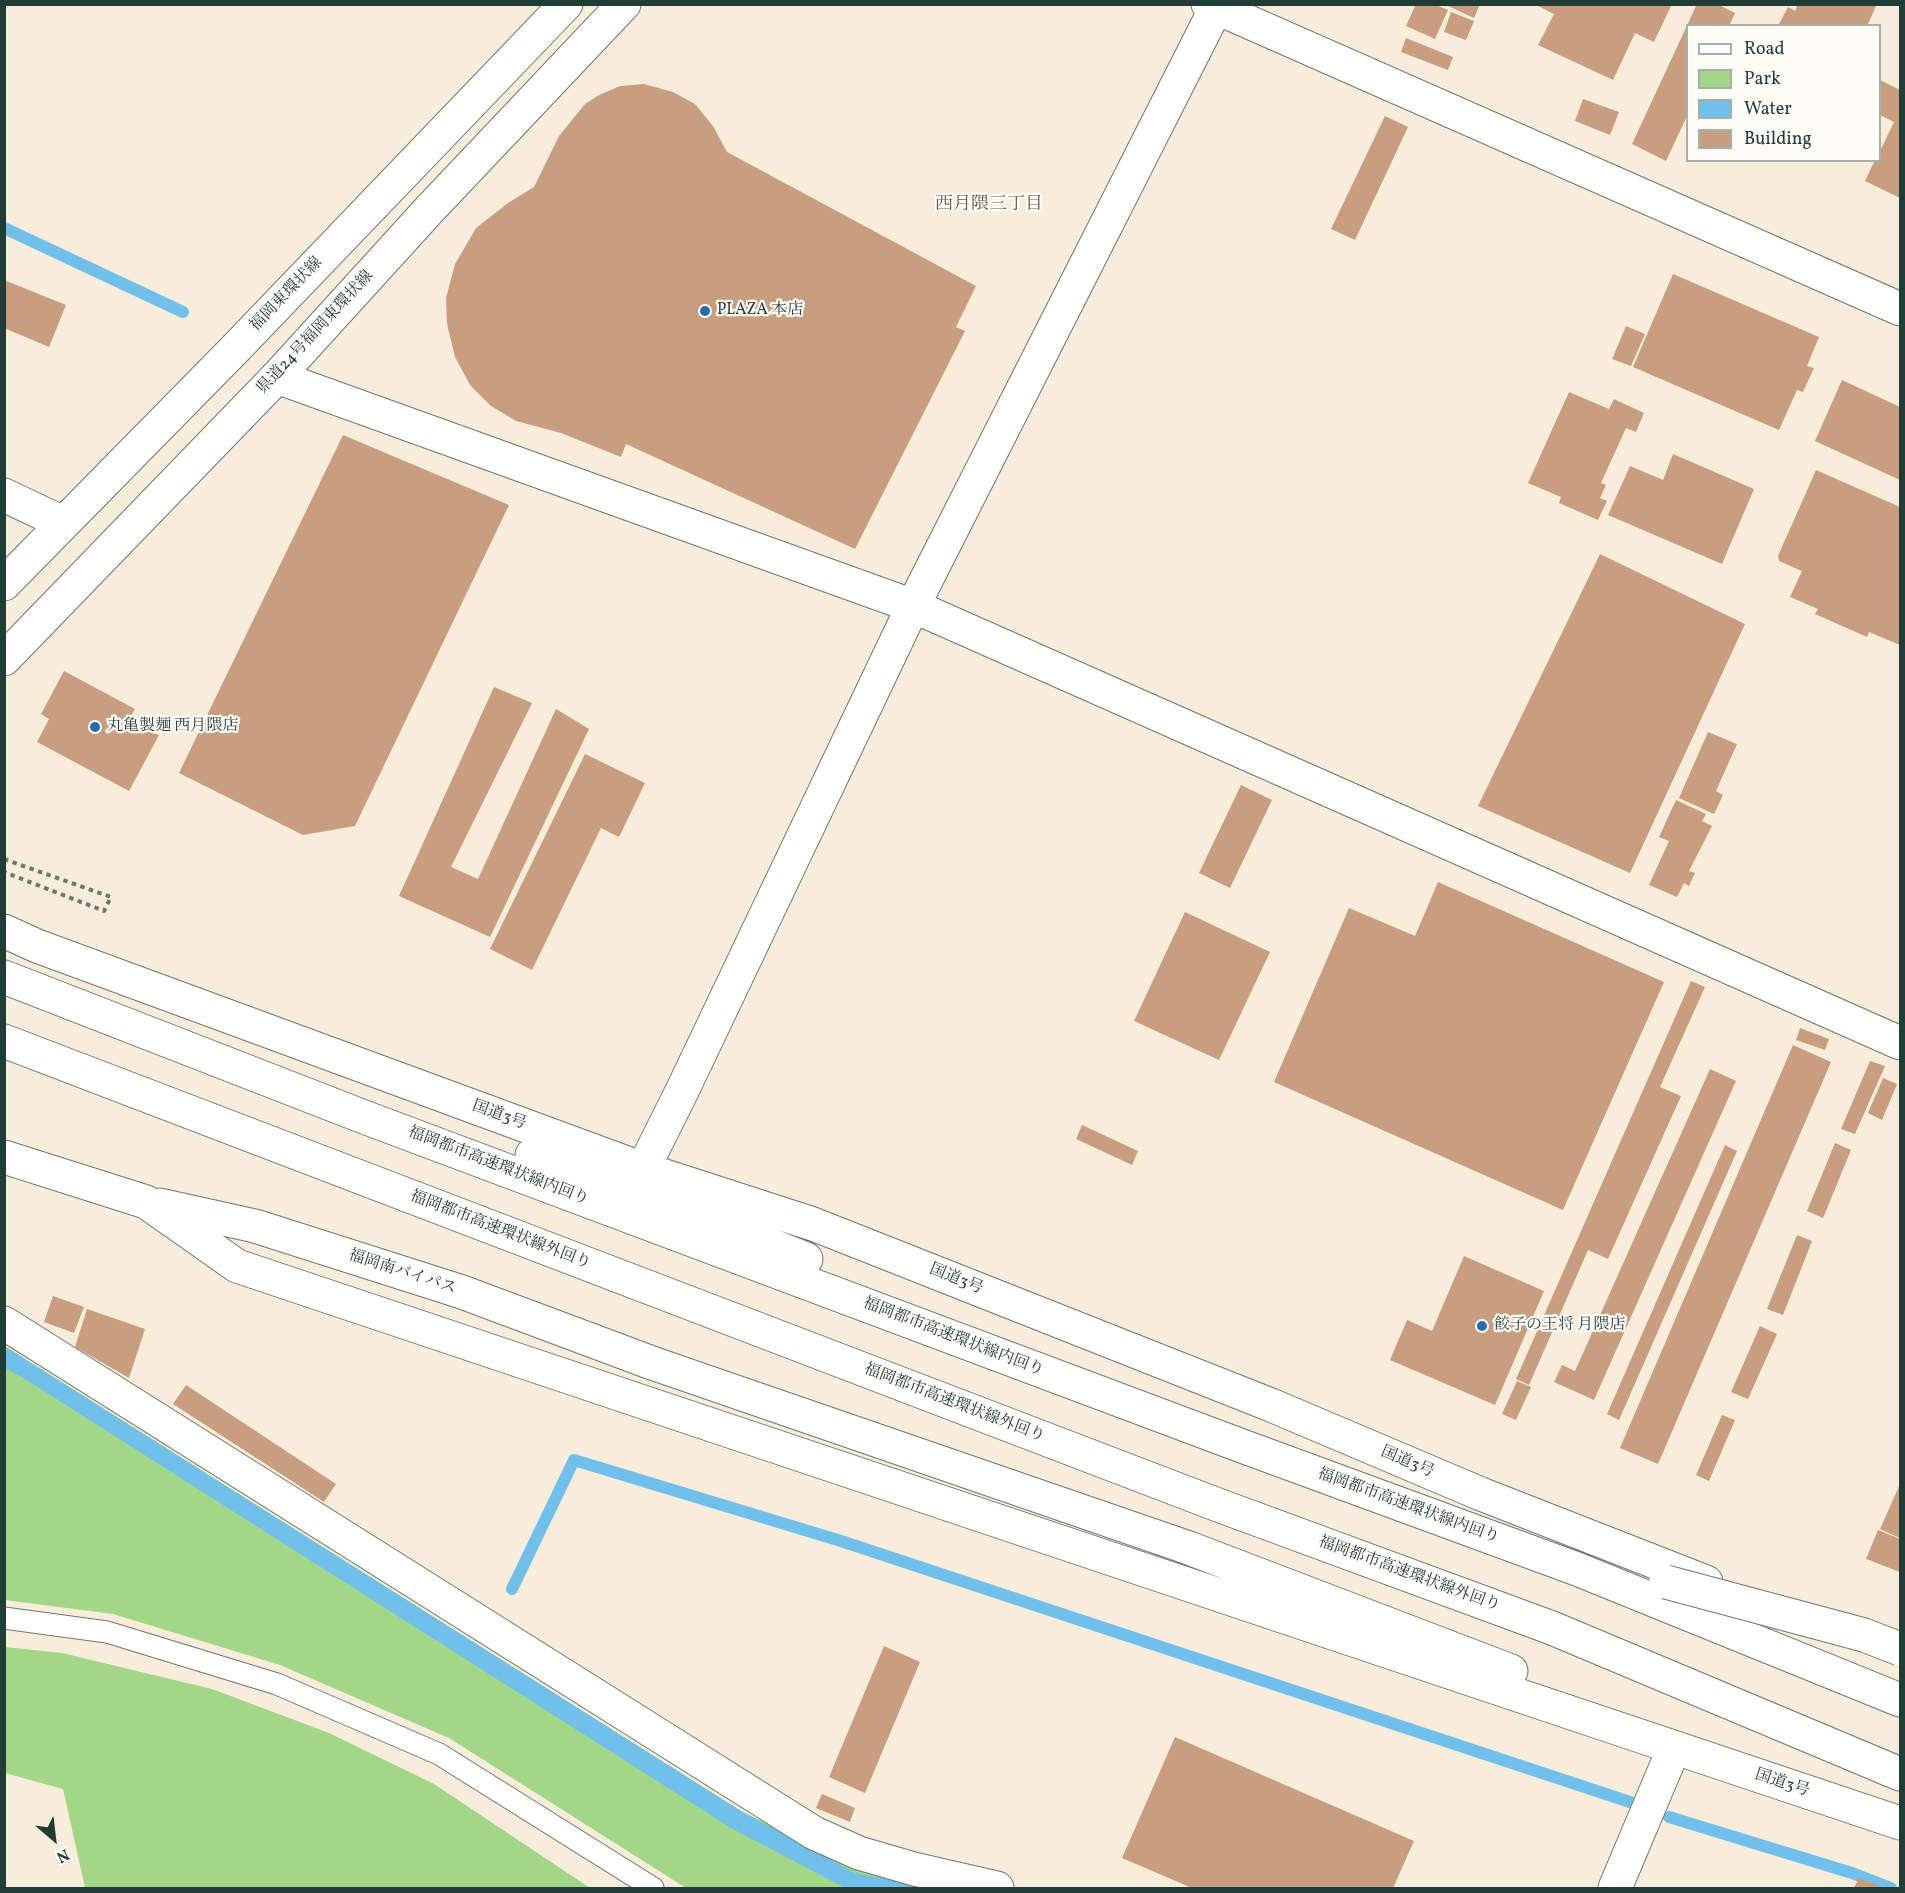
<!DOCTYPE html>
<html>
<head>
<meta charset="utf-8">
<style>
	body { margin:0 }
	#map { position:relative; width:1905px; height:1893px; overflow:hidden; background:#f8ecdb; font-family:Vollkorn,serif }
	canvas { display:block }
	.frame { position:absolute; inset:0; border:6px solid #1f3d34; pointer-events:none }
	.legend { position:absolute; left:1686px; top:24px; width:195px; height:138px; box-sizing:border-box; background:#fdfcf7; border:2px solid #a4b0a9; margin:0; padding:8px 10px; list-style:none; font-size:18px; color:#1f3d34 }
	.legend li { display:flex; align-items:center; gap:12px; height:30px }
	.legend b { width:30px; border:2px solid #a4b0a9 }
	.north { position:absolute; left:24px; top:1809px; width:60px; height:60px; -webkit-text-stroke:4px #fdfcf7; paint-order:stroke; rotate:152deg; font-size:16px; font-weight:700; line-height:24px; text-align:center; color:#1f3d34 }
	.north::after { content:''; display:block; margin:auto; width:21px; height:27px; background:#1f3d34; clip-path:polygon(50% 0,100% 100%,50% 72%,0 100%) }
</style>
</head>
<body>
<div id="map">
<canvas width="1905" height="1893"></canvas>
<div class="frame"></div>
<ul class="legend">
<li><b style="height:8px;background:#fff"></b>Road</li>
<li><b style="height:16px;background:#a2d787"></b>Park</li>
<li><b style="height:16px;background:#70c0eb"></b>Water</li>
<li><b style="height:16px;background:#c99e7e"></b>Building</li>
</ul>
<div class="north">N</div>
</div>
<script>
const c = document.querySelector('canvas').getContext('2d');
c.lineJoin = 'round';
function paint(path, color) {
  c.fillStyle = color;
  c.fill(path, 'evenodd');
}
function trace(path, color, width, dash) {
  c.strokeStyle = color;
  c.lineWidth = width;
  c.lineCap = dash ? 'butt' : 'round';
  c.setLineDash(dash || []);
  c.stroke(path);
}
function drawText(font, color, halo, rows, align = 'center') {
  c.font = font + ' Vollkorn,"Noto Serif JP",serif';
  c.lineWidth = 4.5;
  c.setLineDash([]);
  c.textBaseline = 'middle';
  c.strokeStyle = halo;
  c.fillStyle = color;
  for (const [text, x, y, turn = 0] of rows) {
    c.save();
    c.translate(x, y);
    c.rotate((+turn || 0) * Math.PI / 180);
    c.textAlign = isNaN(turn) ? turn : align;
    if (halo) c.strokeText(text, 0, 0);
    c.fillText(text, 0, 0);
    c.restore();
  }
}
const green = new Path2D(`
	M5 1346 741 1811 857 1867 935 1888H686L449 1738 280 1665 113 1614 5 1600Z
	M5 1647 62 1653 212 1689 329 1733 434 1784 590 1888H85L63 1789 5 1773Z`);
const water = new Path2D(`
	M4 1346 741 1811 855 1873 928 1888H845L731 1828 25 1379 5 1368Z`);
const stream = new Path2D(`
	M4 228 183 312
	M512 1589 574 1460 841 1541 1633 1803
	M1669 1817 1852 1873 1891 1888`);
const building = new Path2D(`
	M1416 4H1434L1448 10 1435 39 1406 26Z
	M1444 4H1480L1474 18Z
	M1534 4H1672L1654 42 1635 33 1613 80 1538 45 1554 14Z
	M1697 4H1717L1735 13 1729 26H1688V114L1666 161 1632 144Z
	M1798 4H1877L1867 26H1778L1788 7 1795 11Z
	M1451 12 1474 21 1466 40 1444 32Z
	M1406 38 1453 57 1448 70 1401 52Z
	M1880 80 1900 90V198L1865 181 1875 160H1880V151L1894 122 1880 115Z
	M644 84 673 92 695 104 713 126 727 152 976 286 956 327 965 331 855 549 626 444 621 457 561 433 516 421 491 406 470 385 455 357 447 324 446 298 455 264 476 228 508 203 534 187 559 136 585 104 599 95 620 86Z
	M1583 99 1619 112 1610 135 1575 121Z
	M1385 116 1408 127 1355 240 1331 229Z
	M1673 274 1819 337 1807 366 1814 368 1803 392 1797 390 1779 430 1633 367Z
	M4 280 66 305 49 347 4 328Z
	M1626 326 1645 334 1631 366 1612 359Z
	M1842 380 1900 407V480L1815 441Z
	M1569 392 1609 409 1614 399 1644 413 1636 432 1626 428 1601 483 1606 485 1600 498 1607 501 1598 520 1559 503 1561 497 1528 483Z
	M343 435 509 505 355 826 303 835 179 773Z
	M1673 454 1754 489 1722 564 1608 515 1630 466 1663 480Z
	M1816 470 1900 507V645L1869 632 1867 637 1815 614 1818 609 1790 597 1802 571 1779 561 1778 556Z
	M1600 554 1745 624 1630 873 1478 806Z
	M64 671 135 709 129 719 159 735 129 791 37 742 49 719 41 714Z
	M494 687 532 703 451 867 478 879 556 709 589 729 490 937 399 896Z
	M1708 732 1737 744 1716 791 1723 795 1714 814 1679 798Z
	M585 754 645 783 619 837 601 828 532 970 490 949Z
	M1241 785 1272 800 1230 888 1199 873Z
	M1676 800 1706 814 1702 821 1712 826 1689 871 1695 873 1689 886 1684 883 1677 897 1649 885 1669 841 1659 837Z
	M1438 882 1664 982 1563 1210 1274 1082 1349 908 1415 936Z
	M1185 912 1270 952 1219 1060 1134 1021Z
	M1691 981 1705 987 1660 1087 1681 1096 1608 1259 1588 1250 1529 1385 1516 1379Z
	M1800 1028 1829 1039 1825 1050 1796 1040Z
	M1793 1045 1831 1062 1658 1464 1620 1448Z
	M1870 1061 1885 1066 1855 1134 1841 1129Z
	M1710 1069 1736 1081 1594 1400 1554 1382 1562 1365 1575 1371Z
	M1883 1078 1897 1084 1882 1120 1868 1113Z
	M1082 1125 1138 1151 1132 1165 1076 1139Z
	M1835 1143 1851 1150 1823 1218 1807 1211Z
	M1725 1145 1737 1151 1619 1420 1607 1414Z
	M1797 1235 1812 1241 1783 1315 1767 1309Z
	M1464 1256 1544 1291 1495 1405 1390 1360 1407 1320 1432 1331Z
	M53 1296 84 1307 74 1333 44 1322Z
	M87 1309 145 1329 129 1378 75 1347Z
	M1760 1326 1777 1334 1748 1399 1731 1392Z
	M1517 1381 1531 1387 1516 1420 1502 1414Z
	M186 1385 336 1484 324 1502 173 1404Z
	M1722 1415 1735 1420 1709 1481 1696 1475Z
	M1900 1484V1538L1880 1529Z
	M1878 1530 1900 1539V1572L1866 1559Z
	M884 1646 920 1662 865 1793 829 1777Z
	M1175 1737 1414 1841 1393 1888H1192L1122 1858Z
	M822 1794 855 1808 850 1822 816 1808Z
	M1859 1878 1884 1888H1854Z`);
const path = new Path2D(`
	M4 859 111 897 104 911 4 872`);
const lane = new Path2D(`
	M4 1618 107 1632 277 1684 439 1754 653 1888`);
const street = new Path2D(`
	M1208 4 1900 309
	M277 377 913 606 1900 1043
	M4 495 63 523
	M643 1169 682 1091 913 606 1216 8
	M4 1323 814 1833 859 1853 914 1869 997 1888
	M1615 1888 1674 1748`);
const primary = new Path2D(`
	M4 584 236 348 566 4
	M4 659 277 377 429 210 624 4`);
const highway = new Path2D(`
	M4 931 37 946 643 1169 813 1224 1271 1405 1481 1494 1706 1582
	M4 977 364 1117 1242 1446 1577 1569 1900 1700
	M4 1041 1218 1505 1552 1628 1900 1774
	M532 1155 714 1222 806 1259
	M4 1157 146 1202 237 1266 1900 1823
	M160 1205 255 1226 462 1292 652 1363 1189 1548 1511 1671`);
const highwayBridge = new Path2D(`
	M1666 1582 1864 1635 1900 1649`);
const markers = [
	[705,311,6,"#1f6fb2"],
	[95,727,6,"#1f6fb2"],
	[1482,1326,6,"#1f6fb2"]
];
const streetNames = [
	["福岡東環状線",287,295,-46],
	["県道24号福岡東環状線",316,333,-47],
	["国道3号",499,1116,20],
	["福岡都市高速環状線内回り",498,1167,21],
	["福岡都市高速環状線外回り",500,1231,21],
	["福岡南バイパス",402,1273,18],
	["国道3号",956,1280,22],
	["福岡都市高速環状線内回り",953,1338,21],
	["福岡都市高速環状線外回り",954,1404,21],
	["国道3号",1407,1463,23],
	["福岡都市高速環状線内回り",1408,1507,20],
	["福岡都市高速環状線外回り",1409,1575,20],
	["国道3号",1782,1784,18]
];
const poiNames = [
	["PLAZA 本店",717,311],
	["丸亀製麺 西月隈店",107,727],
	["餃子の王将 月隈店",1494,1326]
];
const neighbourhoodNames = [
	["西月隈三丁目",989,206]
];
paint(green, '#a2d787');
paint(water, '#70c0eb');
trace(stream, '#70c0eb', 12);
paint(building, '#c99e7e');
trace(lane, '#6b7a6e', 23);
trace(street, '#6b7a6e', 35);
trace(primary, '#6b7a6e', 35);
trace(highway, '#6b7a6e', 35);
trace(path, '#6b7a6e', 4, [4.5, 4.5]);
trace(lane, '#fff', 21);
trace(street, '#fff', 33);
trace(primary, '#fff', 33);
trace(highway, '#fff', 33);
trace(highwayBridge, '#6b7a6e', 35, []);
trace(highwayBridge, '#fff', 33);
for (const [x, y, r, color] of markers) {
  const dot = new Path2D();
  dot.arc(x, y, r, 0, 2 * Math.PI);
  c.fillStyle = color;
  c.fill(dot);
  trace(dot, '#fdfcf7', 2);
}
drawText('16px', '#1f3d34', '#fdfcf7', streetNames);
drawText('16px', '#1f3d34', '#fdfcf7', poiNames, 'left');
drawText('18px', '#5a5f4e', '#fdfcf7', neighbourhoodNames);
</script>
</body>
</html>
